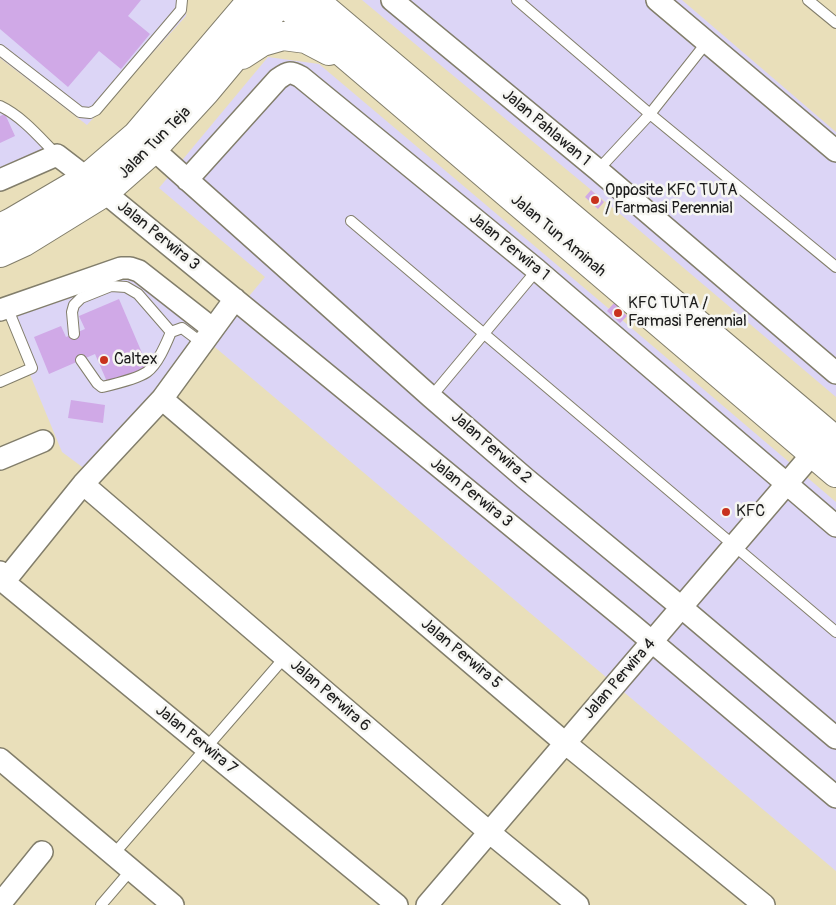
<!DOCTYPE html>
<html>
<head>
<meta charset="utf-8">
<style>
	body { margin:0 }
	canvas { display:block; background:#e9dfba }
</style>
</head>
<body>
<canvas width="836" height="905"></canvas>
<script>
const c = document.querySelector('canvas').getContext('2d');
c.lineJoin = 'round';
function paint(path, color) {
  c.fillStyle = color;
  c.fill(path, 'evenodd');
}
function trace(path, color, width, dash) {
  c.strokeStyle = color;
  c.lineWidth = width;
  c.lineCap = dash ? 'butt' : 'round';
  c.setLineDash(dash || []);
  c.stroke(path);
}
function drawText(font, color, halo, rows, align = 'center') {
  c.font = font + ' Pangolin,sans-serif';
  c.lineWidth = 5;
  c.setLineDash([]);
  c.textBaseline = 'middle';
  c.strokeStyle = halo;
  c.fillStyle = color;
  for (const [text, x, y, turn = 0] of rows) {
    c.save();
    c.translate(x, y);
    c.rotate((+turn || 0) * Math.PI / 180);
    c.textAlign = isNaN(turn) ? turn : align;
    if (halo) c.strokeText(text, 0, 0);
    c.fillText(text, 0, 0);
    c.restore();
  }
}
const built = new Path2D(`
	M0 0H187L186 16 87 125 0 58Z
	M362 0H682L836 132V397L613 208Z
	M268 57 319 64 608 308 836 502V871L210 343 265 277 159 188Z
	M0 111 25 129 48 153 0 174Z
	M131 274 202 331 152 394 85 469 62 452 5 314Z`);
const building = new Path2D(`
	M0 0H141L128 16 150 34 121 69 99 51 68 87 0 29Z
	M5 114 15 136 0 143V116Z
	M591 190 604 202 598 209 585 197Z
	M119 299 148 367 108 384 95 354 49 374 34 337 61 326 66 337 85 329 79 316Z
	M614 303 627 316 620 323 607 311Z
	M71 400 105 405 103 423 68 418Z`);
const lane = new Path2D(`
	M517 0 650 114 836 267
	M808 0 836 23
	M0 50 80 112 90 113 96 110 181 10 182 0
	M0 106C23 117 40 138 57 155
	M598 170 650 114 707 42
	M351 221 836 632
	M74 334 72 312 74 305 81 298 111 286 126 287 138 294 171 332
	M81 360 97 383 102 387C115 384 137 379 147 372 158 364 166 344 171 332L182 328 202 343
	M0 382 32 368 7 307
	M431 397 537 270
	M113 855 285 657
	M101 905 131 870`);
const street = new Path2D(`
	M392 0 598 170 836 373
	M657 0 836 151
	M153 149 431 397 526 479 681 607 836 738
	M0 180 57 155 87 178 631 624 836 797
	M187 180 278 79C288 72 290 71 301 77L537 270 836 526
	M0 310 121 268H130L139 271 213 329
	M162 399 565 743 764 905
	M0 459 43 441
	M83 484 489 832 578 905
	M0 572 4 582 397 905
	M4 582 83 484 162 399 235 299
	M0 759 173 905
	M0 904 42 852
	M427 905 813 453`);
const secondary = new Path2D(`
	M281 0 836 473
	M314 0 836 441
	M242 55 262 42 283 36 306 39 329 51
	M0 228 12 222 87 178 137 135 252 0
	M0 253 24 242 105 192 148 154 205 92 282 0`);
const markers = [
	[595,200,5,"#c8321e"],
	[618,313,5,"#c8321e"],
	[104,360,5,"#c8321e"],
	[726,512,5,"#c8321e"]
];
const streetNames = [
	["Jalan Pahlawan 1",546,128,40],
	["Jalan Tun Teja",155,143,-45],
	["Jalan Perwira 3",158,236,39],
	["Jalan Tun Aminah",558,236,40],
	["Jalan Perwira 1",509,247,39],
	["Jalan Perwira 2",491,448,41],
	["Jalan Perwira 3",471,493,39],
	["Jalan Perwira 5",461,654,40],
	["Jalan Perwira 4",620,679,-49],
	["Jalan Perwira 6",330,696,41],
	["Jalan Perwira 7",196,740,39]
];
const poiNames = [
	["Opposite KFC TUTA",605,191],
	["/ Farmasi Perennial",605,209],
	["KFC TUTA /",628,304],
	["Farmasi Perennial",628,322],
	["Caltex",114,360],
	["KFC",736,512]
];
paint(built, '#dcd5f6');
paint(building, '#d0a9e7');
trace(lane, '#827e6b', 12);
trace(street, '#827e6b', 24);
trace(secondary, '#827e6b', 30);
trace(lane, '#fff', 10);
trace(street, '#fff', 21);
trace(secondary, '#fff', 28);
for (const [x, y, r, color] of markers) {
  const dot = new Path2D();
  dot.arc(x, y, r, 0, 2 * Math.PI);
  c.fillStyle = color;
  c.fill(dot);
  trace(dot, '#f6f6f2', 2);
}
drawText('16px', '#1c1c1c', '#f6f6f2', streetNames);
drawText('16px', '#1c1c1c', '#f6f6f2', poiNames, 'left');
</script>
</body>
</html>
